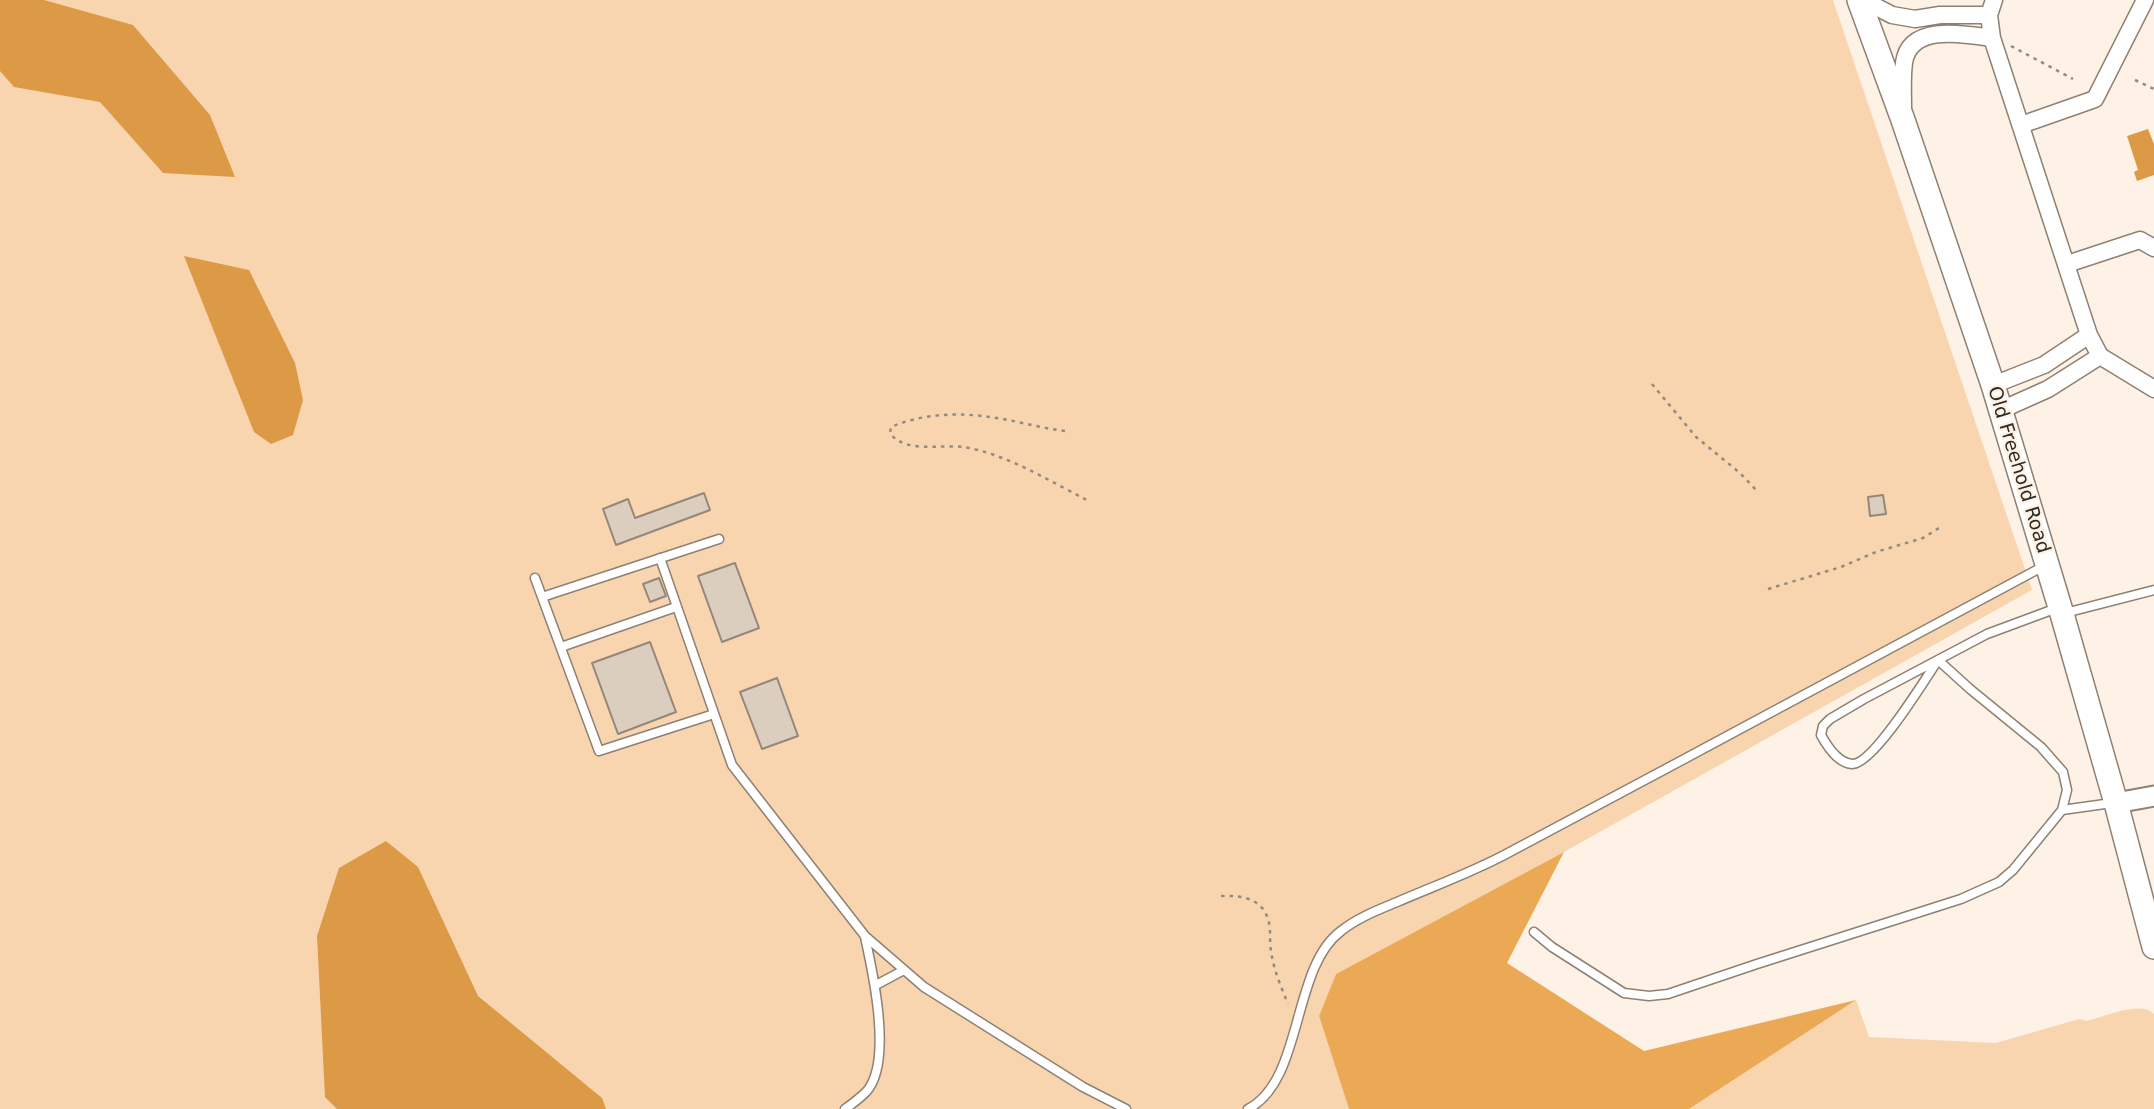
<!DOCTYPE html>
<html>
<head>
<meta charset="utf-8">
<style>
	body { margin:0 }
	canvas { display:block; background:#fef2e6 }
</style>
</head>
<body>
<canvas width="2154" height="1109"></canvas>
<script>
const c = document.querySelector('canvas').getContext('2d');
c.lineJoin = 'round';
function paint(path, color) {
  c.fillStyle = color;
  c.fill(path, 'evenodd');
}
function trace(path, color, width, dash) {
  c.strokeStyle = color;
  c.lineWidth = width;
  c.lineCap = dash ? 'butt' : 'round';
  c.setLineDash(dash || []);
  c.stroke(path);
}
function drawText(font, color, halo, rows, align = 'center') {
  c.font = font + ' "DejaVu Sans",sans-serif';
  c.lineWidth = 5;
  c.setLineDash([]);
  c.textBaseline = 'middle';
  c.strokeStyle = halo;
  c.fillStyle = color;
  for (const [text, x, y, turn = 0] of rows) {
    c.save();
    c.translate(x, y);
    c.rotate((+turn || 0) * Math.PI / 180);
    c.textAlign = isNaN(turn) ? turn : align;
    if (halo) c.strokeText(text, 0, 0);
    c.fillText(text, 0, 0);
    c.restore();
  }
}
const green = new Path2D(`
	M0 0H1833L2032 590 1564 852 1336 974 1319 1016 1349 1109H0Z
	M1856 1000 1869 1037 1996 1043 2079 1019 2087 1021C2103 1017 2142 1000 2154 1014V1109H1689Z`);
const forest = new Path2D(`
	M1564 852 1507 963 1644 1051 1856 1000 1689 1109H1349L1319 1016 1336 974Z`);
const water = new Path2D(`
	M0 0H44L133 25 210 115 235 177 163 173 100 102 14 87 0 71Z
	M2148 129 2154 144V175L2137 181 2134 172 2138 170 2127 136Z
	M184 256 249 270 295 363 303 400 293 435 271 444 254 432Z
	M386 841 418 867 478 996 602 1098 606 1109H337L325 1097 317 936 339 868Z`);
const building = new Path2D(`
	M704 493 710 510 616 545 603 509 628 499 635 518Z
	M1883 495 1886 514 1870 516 1868 497Z
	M735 563 759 628 722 642 698 576Z
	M659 578 666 596 650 602 643 584Z
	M650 642 676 712 618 734 592 663Z
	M777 678 798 736 762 749 740 692Z`);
const path = new Path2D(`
	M2011 46 2073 79
	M2135 80 2154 89
	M1652 384 1696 437 1740 473 1757 491
	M1065 431C1039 428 1015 420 989 417 957 412 921 414 891 427L890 433C905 454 941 444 963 447 1005 453 1051 482 1089 501
	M1768 589 1841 567 1876 552 1923 538 1939 528
	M1221 896C1246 895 1267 900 1270 929 1270 938 1270 948 1272 957 1275 973 1282 989 1288 1004`);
const service = new Path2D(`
	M660 558 732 765 865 936 924 987 1083 1087 1126 1109
	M535 578 599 751 714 714
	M542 597 719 539
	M2057 608 1987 634 1864 699 1830 719 1823 726 1821 735C1827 746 1838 763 1852 764 1873 765 1926 678 1938 660L1970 689 2041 747 2063 772 2067 790 2062 810 2112 803
	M2065 613 2154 590
	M561 647 676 607
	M1534 932 1552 947 1624 993 1649 996 1668 994 1757 964 1961 899 1999 882 2013 870 2062 810
	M876 985 904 970
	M845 1109C852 1104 860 1098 866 1092 893 1063 873 973 865 937
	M1248 1109C1304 1080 1291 968 1341 931 1357 918 1378 910 1397 902 1434 886 1473 872 1508 853 1687 758 1865 662 2044 566`);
const minor = new Path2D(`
	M1863 0 1892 15 1915 19 1940 15H1989
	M1994 0 1989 15 1992 38 2089 335 2100 356 2154 389
	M1903 107C1903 93 1902 77 1904 63 1909 23 1965 34 1992 38
	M2021 125 2095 99 2145 0
	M2067 264 2140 240 2154 248
	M1993 385 2044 365 2089 335
	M2001 410 2048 389 2100 356`);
const tertiary = new Path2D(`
	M2116 803 2154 796`);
const secondary = new Path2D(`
	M1859 0 1903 120 1993 385 2062 614 2116 803 2154 947`);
const streetNames = [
	["Old Freehold Road",2018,470,73]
];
paint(green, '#f8d5af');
paint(forest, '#eba956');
paint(water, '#dc9a46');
paint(building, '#dccebe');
trace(building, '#948779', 2);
trace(service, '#8e8173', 11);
trace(minor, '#8e8173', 19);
trace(tertiary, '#8e8173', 23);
trace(secondary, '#8e8173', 26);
trace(path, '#938a82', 2.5, [3.5, 5]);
trace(service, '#fff', 8);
trace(minor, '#fff', 16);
trace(tertiary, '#fff', 19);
trace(secondary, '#fff', 23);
drawText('19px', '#302a25', '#fef2e6', streetNames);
</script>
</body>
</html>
